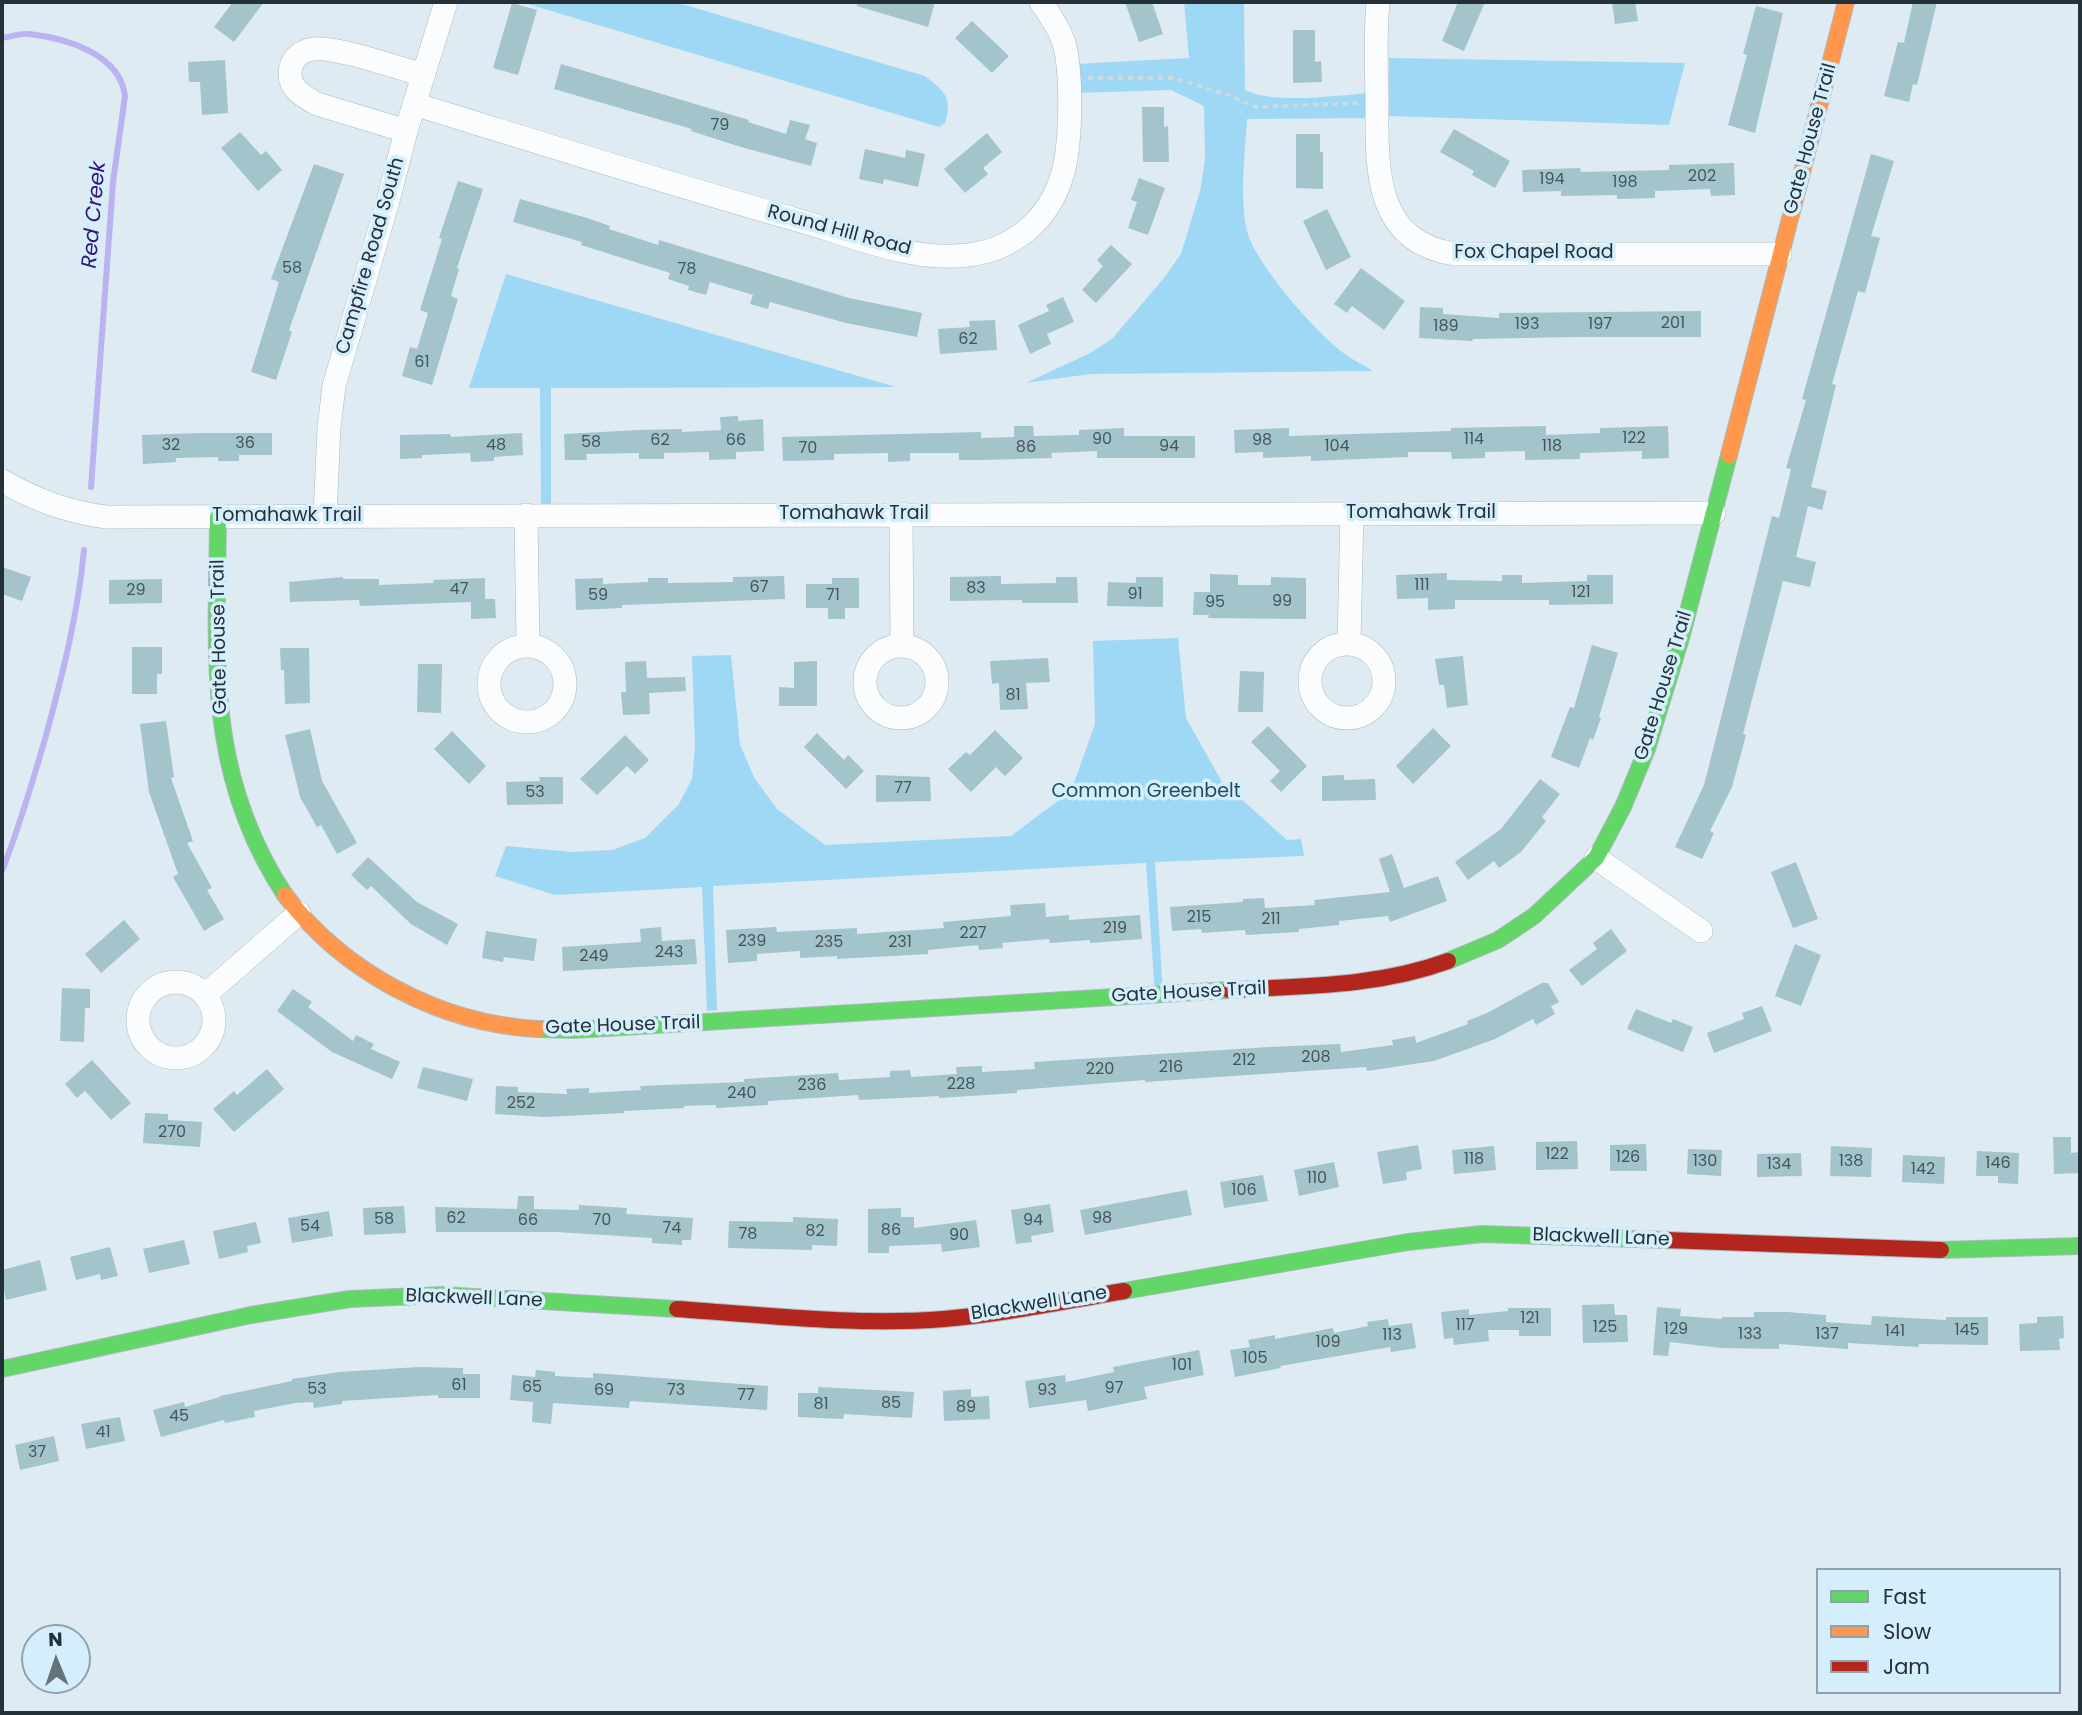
<!DOCTYPE html>
<html>
<head>
<meta charset="utf-8">
<style>
	body { margin:0 }
	#map { position:relative; width:2082px; height:1715px; overflow:hidden; background:#deebf3; font-family:Poppins,sans-serif }
	canvas { display:block }
	.frame { position:absolute; inset:0; border:4px solid #253138; pointer-events:none }
	.legend { position:absolute; left:1816px; top:1568px; width:245px; height:126px; box-sizing:border-box; background:#d5eefc; border:2px solid #8fa2ae; margin:0; padding:9px 12px; list-style:none; font-size:21px; color:#253138 }
	.legend li { display:flex; align-items:center; gap:14px; height:35px }
	.legend b { width:35px; border:2px solid #8fa2ae }
	.north { position:absolute; left:21px; top:1624px; width:70px; height:70px; box-sizing:border-box; background:#d5eefc; border:2px solid #8fa2ae; border-radius:50%; rotate:358deg; font-size:19px; font-weight:700; line-height:28px; text-align:center; color:#253138 }
	.north::after { content:''; display:block; margin:auto; width:24px; height:32px; background:#667279; clip-path:polygon(50% 0,100% 100%,50% 72%,0 100%) }
</style>
</head>
<body>
<div id="map">
<canvas width="2082" height="1715"></canvas>
<div class="frame"></div>
<ul class="legend">
<li><b style="height:9px;background:#63d668"></b>Fast</li>
<li><b style="height:9px;background:#ff974d"></b>Slow</li>
<li><b style="height:9px;background:#b3261e"></b>Jam</li>
</ul>
<div class="north">N</div>
</div>
<script>
const c = document.querySelector('canvas').getContext('2d');
c.lineJoin = 'round';
function paint(path, color) {
  c.fillStyle = color;
  c.fill(path, 'evenodd');
}
function trace(path, color, width, dash) {
  c.strokeStyle = color;
  c.lineWidth = width;
  c.lineCap = dash ? 'butt' : 'round';
  c.setLineDash(dash || []);
  c.stroke(path);
}
function drawText(font, color, halo, rows, align = 'center') {
  c.font = font + ' Poppins,sans-serif';
  c.lineWidth = 7;
  c.setLineDash([]);
  c.textBaseline = 'middle';
  c.strokeStyle = halo;
  c.fillStyle = color;
  for (const [text, x, y, turn = 0] of rows) {
    c.save();
    c.translate(x, y);
    c.rotate((+turn || 0) * Math.PI / 180);
    c.textAlign = isNaN(turn) ? turn : align;
    if (halo) c.strokeText(text, 0, 0);
    c.fillText(text, 0, 0);
    c.restore();
  }
}
const green = new Path2D(`
	M521 2H675L925 76C944 92 953 96 945 123L939 127Z
	M1184 2H1244L1245 90C1274 105 1338 95 1372 93L1373 118 1247 119C1245 154 1240 192 1246 227 1252 261 1317 334 1345 354 1354 361 1364 365 1373 371L1090 374 1026 383 1090 353 1112 339 1164 278 1181 254 1200 191 1205 160 1204 106 1171 90 1077 93 1075 64 1189 58Z
	M1389 58 1685 63 1669 125 1389 116Z
	M506 274 896 387 551 388V509H541L540 388H469Z
	M1178 638 1186 718 1222 782 1287 840 1301 839 1304 856 1155 862 1163 994 1155 995 1146 863 713 886 717 1010 707 1011 702 887 555 895 495 876 506 846 573 852 612 850 645 838 679 804 692 779 695 748 692 656 731 655 740 745 755 779 777 809 825 845 1011 836 1071 791 1095 724 1093 641Z`);
const stream = new Path2D(`
	M2 38C10 37 21 33 29 34 66 38 120 54 125 96L113 182 91 487
	M2 871C19 828 32 784 45 739 62 677 78 614 84 550`);
const building = new Path2D(`
	M233 2H264L234 42 214 27Z
	M858 2H935L928 27 857 6Z
	M1125 2H1152L1163 34 1139 42Z
	M1458 2H1485L1464 51 1442 41Z
	M1612 2H1635L1638 21 1615 24Z
	M1913 2H1937L1917 85 1913 84 1909 102 1884 96 1898 42 1904 43Z
	M512 3 537 10 518 75 493 68Z
	M1756 6 1783 13 1755 133 1728 125 1747 55 1743 54Z
	M972 21 1009 56 992 73 955 38Z
	M1293 30H1315V62L1321 61 1322 82 1293 83Z
	M225 60 228 113 202 115 200 82H189L188 62Z
	M561 64 749 120 748 122 786 134 790 120 810 125 805 139 817 143 811 166 741 147 691 131 692 129 554 89Z
	M1142 107H1164V127L1168 126 1169 162H1143Z
	M1454 129 1510 161 1495 188 1472 175 1474 171 1440 152Z
	M240 132 261 155 266 151 282 170 258 191 221 148Z
	M987 133 1002 152 983 168 988 174 965 193 944 169Z
	M1296 134H1320V152H1323V189L1296 188Z
	M865 149 905 158 906 150 925 154 918 187 884 179 883 184 859 179Z
	M1871 154 1894 161 1871 236 1880 238 1865 293 1858 291 1832 384 1836 385 1811 487 1827 491 1822 510 1808 506 1796 557 1816 562 1810 587 1783 581 1743 734 1746 735 1732 787 1710 831 1714 833 1702 859 1675 847 1704 785 1772 516 1779 518 1791 469 1786 468 1806 400 1802 399Z
	M1734 163 1735 195 1711 196 1710 189 1655 191V198L1617 199V195L1561 196V191L1523 192 1522 170 1580 168 1581 172 1669 170V165Z
	M314 164 344 174 289 330 292 332 276 380 251 372 279 282 271 279Z
	M1139 178 1165 188 1148 235 1128 228 1137 202 1131 200Z
	M458 181 483 189 457 268 459 269 451 296 458 299 432 385 402 376 410 347 417 349 428 313 420 310 442 239 439 238Z
	M520 199 587 218 610 226 609 229 658 245 659 240 849 298 922 313 917 337 846 323 770 302 768 309 750 304 753 295 710 282 706 295 688 290 689 286 668 279 670 273 581 245 582 242 513 222Z
	M1327 209 1351 257 1326 270 1303 221Z
	M1111 245 1132 264 1096 303 1082 290 1103 266 1097 260Z
	M1361 268 1405 301 1384 330 1352 306 1347 313 1334 304Z
	M1063 297 1074 322 1047 334 1051 344 1030 354 1018 325 1049 311 1046 305Z
	M1420 307 1443 308V314L1499 318V313L1701 311V337H1573L1473 339 1472 341 1419 338Z
	M995 320 997 350 940 354 938 329 970 327 969 321Z
	M738 416V421L763 419 764 451 736 452V459L709 460V452L664 453V459H639V453L586 454 587 460H565L564 434 639 430 682 429V432L721 430 720 417Z
	M1014 426H1033L1034 436 1079 435V430L1124 428V436H1195V458H1097V451L1051 453 1052 458 981 460H959V453H910V461L888 462V453L834 454V460L783 461 782 437 981 432V438L1014 437Z
	M1546 426V435L1600 433V428L1668 426 1669 458 1642 459V451L1580 453V459L1525 460V451L1485 452V458L1452 459 1451 452H1408V457L1311 461V456L1263 458V452L1235 453 1234 430 1289 428V436L1451 431V428Z
	M199 433H272V455H239V461H218V457L176 458V462L143 464 142 435Z
	M522 433 523 455 494 457V461L471 462 470 453 422 455V458L400 459V435L450 434 451 437Z
	M2 567 31 577 22 601 2 594Z
	M1447 573V580L1502 581V575H1522V583L1587 581V575H1613V604L1549 605V600H1455V609L1428 610V598L1397 599 1396 575Z
	M1210 574 1238 575V585H1271V577L1306 578V619L1208 618 1209 615H1193L1194 592H1210Z
	M784 576 785 599 622 605V608L576 610 575 579 603 578V584L648 582V578H668V583L733 582V577Z
	M1001 576V584L1056 583V577H1077L1078 603H1022V600L950 601V577Z
	M343 577V579H379V585L434 583 433 580 485 578V599H495L496 618 471 619V602L360 606 359 600 290 602 289 582Z
	M1136 577H1163V607L1107 606 1108 582 1136 583Z
	M832 578H859V608H845V619H828V608H806V584H832Z
	M162 579V603L109 604V580Z
	M1592 645 1618 653 1599 717 1601 718 1593 740 1590 738 1579 768 1551 757 1570 707 1574 708Z
	M132 647H162V674H157V694H132Z
	M280 648H309L310 703 285 704 284 670H281Z
	M1463 656 1468 705 1447 708 1444 685H1439L1435 659Z
	M1048 658 1050 682 1026 683 1028 709 1000 710 999 683 992 684 990 661Z
	M646 661 647 678 685 677 686 691 649 693 650 714 623 715 621 692H626L625 662Z
	M817 661V706H779V687L794 688V662Z
	M418 664H442L441 713 417 712Z
	M1240 671 1264 672 1263 712H1238Z
	M166 721 174 777 171 778 193 841 187 843 212 888 207 890 224 919 204 931 173 877 178 874 149 792 140 724Z
	M1268 726 1307 766 1281 792 1270 781 1280 771 1251 742Z
	M1433 728 1451 746 1413 784 1396 766Z
	M310 729 322 781 357 843 337 854 321 825 317 827 300 797 285 735Z
	M995 730 1023 758 1005 776 996 767 971 792 948 769 966 752 970 755Z
	M452 731 486 766 469 784 434 749Z
	M817 733 844 760 848 755 864 771 846 789 804 747Z
	M625 735 649 760 635 774 627 766 597 795 580 779Z
	M876 775 930 777 931 801 876 802Z
	M1344 775V780L1375 779 1376 800 1322 801V776Z
	M539 777H563V804L507 805 506 782 540 781Z
	M1540 779 1560 794 1542 817 1546 821 1521 852 1499 868 1494 861 1468 880 1455 862 1501 829Z
	M1392 854 1404 888 1438 876 1447 901 1390 922 1388 916 1339 921V925L1299 929V932L1246 935 1245 930 1202 933 1201 929 1172 931 1170 907 1243 902V899L1264 898 1265 908 1315 905 1314 900 1390 892 1379 859Z
	M368 857 417 902 458 924 447 945 411 924 371 886 367 890 351 875Z
	M1796 862 1818 919 1793 928 1771 872Z
	M1045 903 1046 917 1069 915V920L1140 915 1142 939 1090 943V940L1050 943 1049 939 1002 943 1003 948 979 950 978 945 928 950V954L837 959V956L800 958V951L757 954V961L728 963 726 930 776 927 777 932 857 928V934L944 928 943 922 1011 916 1010 905Z
	M124 920 140 939 101 973 85 954Z
	M661 927 662 941 695 939 697 964 563 971 562 947 641 942 640 929Z
	M1611 929 1627 951 1582 986 1569 970 1597 949 1593 943Z
	M486 931 537 939 534 961 504 957 503 962 482 958Z
	M1795 944 1821 955 1801 1006 1775 996Z
	M1542 983H1548L1559 1002 1551 1006 1555 1014 1536 1025 1533 1019 1495 1039 1434 1061 1367 1071 1366 1067 1145 1082V1080L1017 1090V1093L939 1098V1096L859 1100 858 1095 768 1101V1105L716 1108V1105L684 1106V1108L624 1111V1113L545 1117 495 1114 496 1086 518 1087V1092L567 1094 566 1089 589 1088V1093L641 1090 640 1086 744 1082V1079L838 1073 839 1080 890 1077V1071L910 1070 911 1077 957 1074 956 1067 982 1066V1072L1035 1069 1034 1062 1269 1047 1340 1044 1341 1052 1393 1045 1392 1040 1415 1036 1416 1043 1468 1024 1467 1021 1487 1013Z
	M62 988 90 989V1008H85L84 1042 60 1041Z
	M293 989 312 1002 308 1007 353 1041 356 1035 374 1044 371 1049 400 1062 392 1079 332 1052 277 1011Z
	M1762 1006 1772 1031 1714 1053 1707 1033 1744 1019 1742 1013Z
	M1636 1009 1671 1023 1673 1019 1693 1027 1683 1052 1627 1029Z
	M92 1060 131 1103 111 1120 85 1091 77 1098 65 1084Z
	M423 1067 473 1079 467 1101 417 1088Z
	M267 1069 284 1089 234 1132 213 1109 234 1091 237 1095Z
	M145 1113 168 1114V1120L202 1122 200 1147 143 1143Z
	M2053 1137H2071V1153L2080 1152V1173L2054 1174Z
	M1577 1141 1578 1169 1536 1170V1142Z
	M1646 1144 1647 1171H1610V1145Z
	M1418 1145 1422 1169 1406 1172 1407 1180 1383 1184 1377 1152Z
	M1494 1146 1496 1170 1454 1174 1452 1150Z
	M1831 1146 1872 1148 1871 1177 1830 1176Z
	M1688 1149 1722 1150 1721 1176 1687 1174Z
	M1977 1151 2019 1153 2018 1184 1998 1183V1176H1976Z
	M1801 1153 1802 1176 1757 1177V1154Z
	M1903 1155 1945 1157 1944 1184 1902 1182Z
	M1334 1162 1339 1187 1299 1196 1294 1170Z
	M1263 1175 1268 1201 1224 1208 1220 1182Z
	M1187 1190 1192 1215 1085 1235 1080 1210Z
	M518 1196H534V1209L579 1210V1205L627 1208 626 1214 693 1218 691 1240H682V1245L652 1243V1238L556 1232H436L435 1207 517 1209Z
	M1050 1204 1054 1232 1031 1236 1032 1242 1016 1244 1011 1210Z
	M404 1206 406 1233 364 1235 363 1208Z
	M901 1208V1217H914V1228L976 1220 980 1247 942 1252 941 1244 889 1246V1253H868V1209Z
	M329 1211 333 1236 292 1243 288 1218Z
	M793 1217 838 1219 837 1246 812 1245V1250L728 1248 729 1221 793 1222Z
	M256 1222 261 1243 247 1246 248 1252 219 1259 213 1231Z
	M184 1240 190 1264 149 1273 143 1249Z
	M110 1247 118 1276 101 1280 100 1274 76 1280 70 1257Z
	M40 1260 47 1290 6 1300 2 1282V1270Z
	M1614 1304 1615 1315H1627L1628 1342 1583 1343 1582 1305Z
	M1657 1307 1681 1309 1680 1316 1722 1319V1317H1754V1312H1787L1826 1315V1322L1871 1325 1872 1316 1946 1320V1317H1988V1345L1919 1344 1918 1347 1848 1343V1349L1779 1344V1349L1721 1348 1670 1342 1668 1356 1653 1355Z
	M1508 1308H1551V1336H1519V1330H1488L1489 1341 1454 1345 1453 1338 1444 1339 1441 1312 1469 1309V1315L1508 1311Z
	M2063 1316 2064 1338 2059 1339 2060 1350 2020 1351 2019 1324 2037 1323V1317Z
	M1388 1319 1389 1326 1412 1323 1416 1348 1391 1352 1390 1347 1280 1366 1281 1368 1235 1377 1230 1350 1250 1347 1248 1340 1275 1335V1339L1333 1328 1334 1333 1368 1326 1367 1322Z
	M1199 1350 1204 1375 1144 1387 1147 1399 1088 1411 1086 1400 1029 1408 1025 1381 1065 1375 1066 1382 1114 1372 1113 1367Z
	M418 1367 463 1368V1374H480V1398H438V1395L342 1401V1404L314 1408 313 1402 295 1403 254 1411 255 1417 225 1423 224 1420 161 1437 153 1410 184 1402 185 1407 220 1397V1396L292 1381V1379L339 1372Z
	M536 1370 555 1372V1376L593 1378V1373L768 1386 767 1410 630 1401 629 1408 553 1403 551 1424 532 1422 533 1402 510 1400 512 1375 535 1377Z
	M818 1387 914 1392 912 1418 844 1414 843 1419 798 1417V1393H818Z
	M971 1389V1397L989 1396 990 1419 944 1421 943 1391Z
	M120 1417 125 1441 86 1449 81 1424Z
	M54 1436 59 1461 20 1470 15 1445Z`);
const path = new Path2D(`
	M1088 78H1173L1226 94 1256 107 1358 103`);
const street = new Path2D(`
	M1378 2C1375 34 1376 67 1377 99 1377 165 1372 242 1455 254H1780
	M414 104C544 144 673 185 804 222 856 237 913 262 968 255 1019 249 1055 213 1065 164 1071 134 1072 72 1064 43 1060 29 1049 14 1041 2
	M406 131 317 104C305 97 290 90 290 74 290 60 300 51 313 49 336 46 398 68 423 75
	M2 481C36 500 67 512 106 517L1714 513
	M901 514 902 645
	M526 515 528 646
	M325 516 329 428 334 386 388 201 406 131 446 2
	M1349 643 1352 513
	M1310 681a37 37 0 1 1 74 0a37 37 0 1 1-74 0Z
	M865 682a36 36 0 1 1 72 0a36 36 0 1 1-72 0Z
	M489 684a38 38 0 1 1 76 0a38 38 0 1 1-76 0Z
	M1596 858 1701 931
	M138 1020a38 38 0 1 1 76 0a38 38 0 1 1-76 0Z
	M205 995 299 913`);
const fast = new Path2D(`
	M218 517C217 656 204 772 285 895
	M1448 961 1498 940 1534 916 1596 858 1623 807 1647 749 1681 638 1729 455
	M538 1029 574 1030 1229 990
	M1941 1250 2080 1246
	M1124 1291 1408 1242 1482 1234 1665 1240
	M2 1369 251 1315 350 1299 442 1295 677 1309`);
const slow = new Path2D(`
	M1729 455 1846 2
	M285 895C343 972 440 1024 538 1029`);
const jam = new Path2D(`
	M1229 990C1303 986 1377 987 1448 961
	M1665 1240 1941 1250
	M677 1309C765 1315 856 1326 944 1319 1005 1314 1064 1301 1124 1291`);
const numberNames = [
	["79",720,126],
	["202",1702,177],
	["194",1552,180],
	["198",1625,183],
	["58",292,269],
	["78",687,270],
	["201",1673,324],
	["193",1527,325],
	["197",1600,325],
	["189",1446,327],
	["62",968,340],
	["61",422,363],
	["122",1634,439],
	["90",1102,440],
	["114",1474,440],
	["62",660,441],
	["66",736,441],
	["98",1262,441],
	["58",591,443],
	["36",245,444],
	["32",171,446],
	["48",496,446],
	["94",1169,447],
	["104",1337,447],
	["118",1552,447],
	["86",1026,448],
	["70",808,449],
	["111",1422,586],
	["67",759,588],
	["83",976,589],
	["47",459,590],
	["29",136,591],
	["121",1581,593],
	["91",1135,595],
	["59",598,596],
	["71",833,596],
	["99",1282,602],
	["95",1215,603],
	["81",1013,696],
	["77",903,789],
	["53",535,793],
	["215",1199,918],
	["211",1271,920],
	["219",1115,929],
	["227",973,934],
	["239",752,942],
	["235",829,943],
	["231",900,943],
	["243",669,953],
	["249",594,957],
	["208",1316,1058],
	["212",1244,1061],
	["216",1171,1068],
	["220",1100,1070],
	["228",961,1085],
	["236",812,1086],
	["240",742,1094],
	["252",521,1104],
	["270",172,1133],
	["122",1557,1155],
	["126",1628,1158],
	["118",1474,1160],
	["130",1705,1162],
	["138",1851,1162],
	["146",1998,1164],
	["134",1779,1165],
	["142",1923,1170],
	["110",1317,1179],
	["106",1244,1191],
	["62",456,1219],
	["98",1102,1219],
	["58",384,1220],
	["66",528,1221],
	["70",602,1221],
	["94",1033,1221],
	["54",310,1227],
	["74",672,1229],
	["86",891,1231],
	["82",815,1232],
	["78",748,1235],
	["90",959,1236],
	["121",1530,1319],
	["117",1465,1326],
	["125",1605,1328],
	["129",1676,1330],
	["145",1967,1331],
	["141",1895,1332],
	["133",1750,1335],
	["137",1827,1335],
	["113",1392,1336],
	["109",1328,1343],
	["105",1255,1359],
	["101",1182,1366],
	["61",459,1386],
	["65",532,1388],
	["97",1114,1389],
	["53",317,1390],
	["69",604,1391],
	["73",676,1391],
	["93",1047,1391],
	["77",746,1396],
	["85",891,1404],
	["81",821,1405],
	["89",966,1408],
	["45",179,1417],
	["41",103,1433],
	["37",37,1453]
];
const streetNames = [
	["Gate House Trail",1811,139,-75],
	["Round Hill Road",839,231,15],
	["Fox Chapel Road",1534,253],
	["Campfire Road South",371,256,-74],
	["Tomahawk Trail",1421,513],
	["Tomahawk Trail",854,514],
	["Tomahawk Trail",287,516],
	["Gate House Trail",220,637,-91],
	["Gate House Trail",1664,686,-73],
	["Gate House Trail",1189,993,-3],
	["Gate House Trail",623,1026,-2],
	["Blackwell Lane",1601,1238,2],
	["Blackwell Lane",474,1299,2],
	["Blackwell Lane",1039,1304,-9]
];
const parkNames = [
	["Common Greenbelt",1146,792]
];
const waterNames = [
	["Red Creek",95,215,-85]
];
paint(green, '#9ed8f5');
trace(stream, '#bab3f1', 6);
paint(building, '#a2c4ca');
trace(street, '#aeb9bf', 24);
trace(fast, '#aeb9bf', 18);
trace(slow, '#aeb9bf', 18);
trace(jam, '#aeb9bf', 18);
trace(path, '#d5d8db', 3.5, [5, 5]);
trace(street, '#fafcfd', 23);
trace(fast, '#63d668', 16);
trace(slow, '#ff974d', 16);
trace(jam, '#b3261e', 16);
drawText('16px', '#44565c', null, numberNames);
drawText('19px', '#253138', '#d5eefc', streetNames);
drawText('19px', '#1f4b60', '#d5eefc', parkNames);
drawText('italic 21px', '#371476', '#d5eefc', waterNames);
</script>
</body>
</html>
